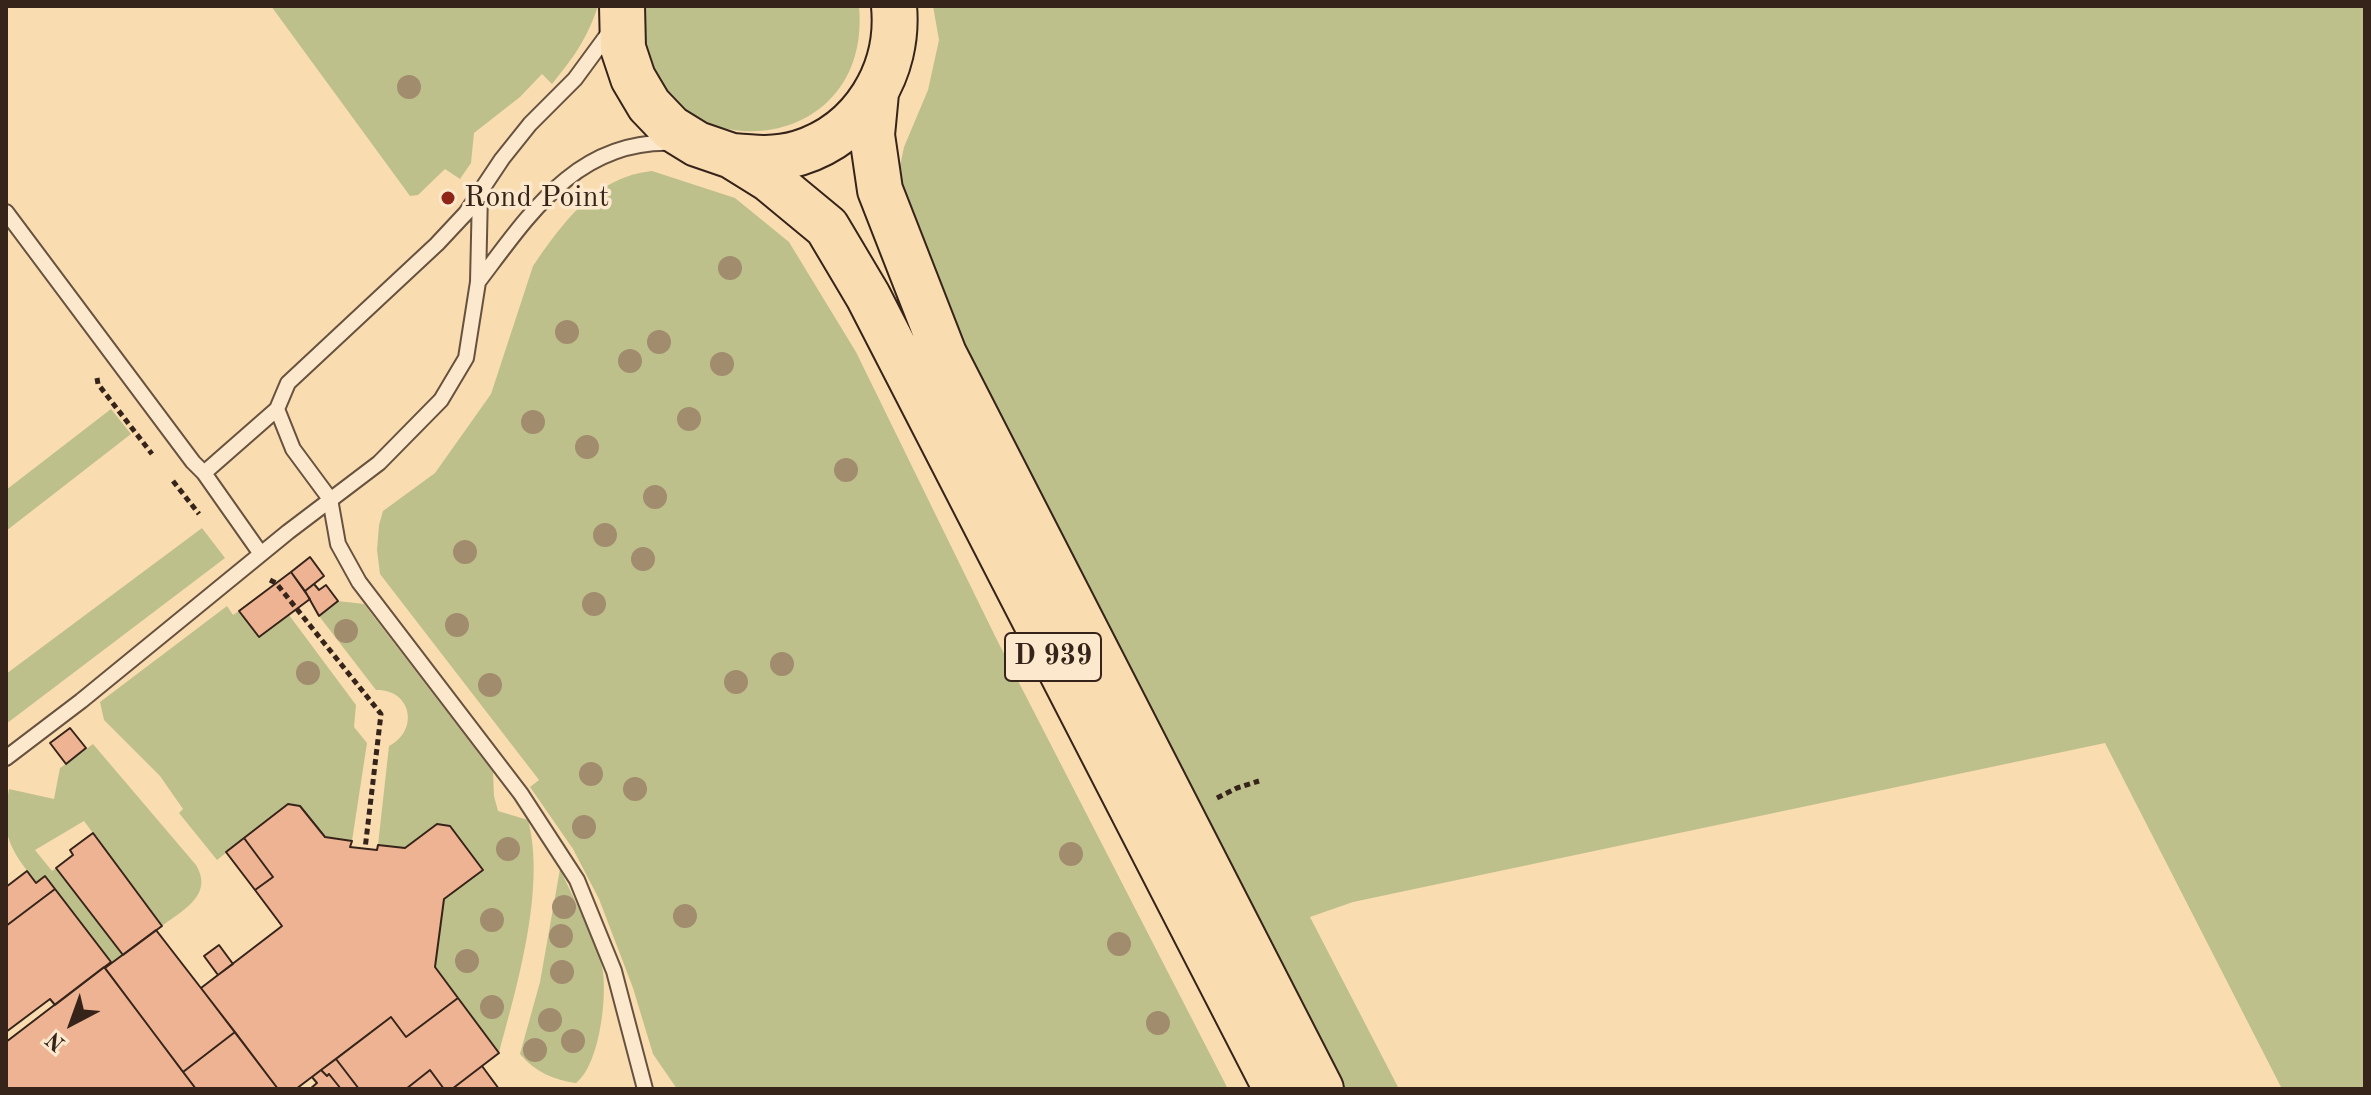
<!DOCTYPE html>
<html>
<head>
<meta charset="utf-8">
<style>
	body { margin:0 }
	#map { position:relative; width:2371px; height:1095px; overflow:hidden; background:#fadcb1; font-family:"Old Standard TT",serif }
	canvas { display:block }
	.frame { position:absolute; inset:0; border:8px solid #36241b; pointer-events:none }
	.north { position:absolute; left:32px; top:983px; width:80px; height:80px; -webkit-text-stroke:6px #fce8cc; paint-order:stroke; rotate:221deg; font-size:22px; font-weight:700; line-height:32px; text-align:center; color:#36241b }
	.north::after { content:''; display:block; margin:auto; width:28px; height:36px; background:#36241b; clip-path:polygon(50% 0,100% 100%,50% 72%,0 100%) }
</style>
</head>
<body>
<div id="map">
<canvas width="2371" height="1095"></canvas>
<div class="frame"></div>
<div class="north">N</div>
</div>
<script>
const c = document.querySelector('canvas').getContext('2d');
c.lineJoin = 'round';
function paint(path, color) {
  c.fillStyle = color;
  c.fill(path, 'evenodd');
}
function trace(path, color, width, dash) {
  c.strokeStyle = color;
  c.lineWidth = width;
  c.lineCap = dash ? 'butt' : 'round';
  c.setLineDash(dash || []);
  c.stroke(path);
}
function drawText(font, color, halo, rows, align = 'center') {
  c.font = font + ' "Old Standard TT",serif';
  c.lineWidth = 7;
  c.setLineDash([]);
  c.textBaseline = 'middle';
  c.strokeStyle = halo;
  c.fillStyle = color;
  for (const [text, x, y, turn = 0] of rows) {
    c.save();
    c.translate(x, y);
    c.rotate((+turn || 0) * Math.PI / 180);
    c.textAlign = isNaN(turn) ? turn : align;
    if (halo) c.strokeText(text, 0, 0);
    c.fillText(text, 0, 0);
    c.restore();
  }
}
const green = new Path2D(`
	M271 6H598C587 39 574 57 552 84L542 74 520 97 474 133 471 163 460 179 445 169 418 195 410 196Z
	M644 6H859C874 172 630 174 644 6Z
	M933 6H2365V1089H2282L2105 743 1353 902 1310 917 1399 1089H1341L935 300 896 185 904 147 928 90 939 40Z
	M652 171 735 198 789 242 856 352 996 638 1228 1089H677L653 1054 633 988 599 899 573 849 530 787 539 780 380 574 377 550 379 525 383 511 435 473 491 394 533 266C562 223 597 176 652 171Z
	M111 409 131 434 6 531V490Z
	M202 528 225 558 6 724V674Z
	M338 601 364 604 493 772 494 796 498 811 528 820C546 888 517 986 499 1053L435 967 444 899 483 870 450 826 437 824 405 848 378 845 389 746C420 730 411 689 376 690L319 616Z
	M227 606 233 615 239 611 259 637 289 615 356 705 354 727 367 743 352 841 325 837 300 806 288 804 217 860 179 813 183 809 160 776 104 720 100 702Z
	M93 744 196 865C214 895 183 910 162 926L84 821 35 850 52 871 56 868 123 955 105 968 111 962 46 877 36 883C10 848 0 836 9 789L54 799 60 768Z
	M560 869C572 896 596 939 602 966 608 994 600 1065 576 1083 554 1080 535 1072 520 1054L540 982Z`);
const building = new Path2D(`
	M310 557 324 576 305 591 291 572Z
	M291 572 310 599 259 637 239 611Z
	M314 584 319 590 326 585 338 601 319 616 305 591Z
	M70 728 86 748 66 764 50 743Z
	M288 804 300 806 325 837 352 841 350 847 377 850 378 845 405 848 437 824 450 826 483 870 444 899 435 967 458 998 406 1037 391 1017 296 1089H278L201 988 282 926 255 890 273 877 244 838Z
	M93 833 162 926 123 955 56 868 73 855 70 850Z
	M244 838 273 877 255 890 226 852Z
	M27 871 36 883 45 876 55 889 6 926V887Z
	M55 889 111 962 55 1005 50 999 6 1032V926Z
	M156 930 235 1032 183 1072 105 968Z
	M219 945 233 964 218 975 204 956Z
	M104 967 196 1089H6V1042Z
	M458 998 499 1053 452 1089H444L430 1070 406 1089H359L336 1059 391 1017 406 1037Z
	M235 1032 278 1089H196L183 1072Z
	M336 1059 359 1089H341L329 1074 327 1076 321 1070Z
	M482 1066 499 1089H452Z
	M321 1070 327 1076 329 1074 341 1089H310L317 1083 312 1077Z
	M430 1070 444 1089H406Z`);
const path = new Path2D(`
	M97 378 98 384 152 454
	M173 481 199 514
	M270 580 276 583 381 714 365 849
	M1217 798 1237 788 1259 781`);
const lane = new Path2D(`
	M611 30 575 79 530 124 502 159 466 213 437 244 288 383 277 409 293 449 330 499 338 544 359 582 521 794 577 880 614 971 645 1089
	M6 212 193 462 204 473 261 554
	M478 282C529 215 577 139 673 143
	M204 473 277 409
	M6 758 81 701 288 532 379 463 441 400 466 358 478 282 480 193`);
const primary = new Path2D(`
	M622 6 623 48 633 78 649 105 671 128 697 144 732 156 769 179 827 227 868 296 1276 1089
	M876 93 872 135 880 190 944 354 1321 1089
	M732 156C754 158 776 160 799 153 863 133 900 71 894 6`);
const trees = [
	[409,87],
	[730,268],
	[567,332],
	[659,342],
	[630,361],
	[722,364],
	[689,419],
	[533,422],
	[587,447],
	[846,470],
	[655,497],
	[605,535],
	[465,552],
	[643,559],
	[594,604],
	[457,625],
	[346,631],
	[782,664],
	[308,673],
	[736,682],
	[490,685],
	[591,774],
	[635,789],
	[584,827],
	[508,849],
	[1071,854],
	[564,907],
	[685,916],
	[492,920],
	[561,936],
	[1119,944],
	[467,961],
	[562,972],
	[492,1007],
	[550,1020],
	[1158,1023],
	[573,1041],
	[535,1050]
];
const markers = [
	[448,198,8,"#8f2418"]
];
const shields = [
	[1053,657,96]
];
const shieldNames = [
	["D 939",1053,657]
];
const poiNames = [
	["Rond Point",464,198]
];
paint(green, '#bec08c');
paint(building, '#eeb392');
trace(building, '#36241b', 2);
trace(lane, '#675240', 18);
trace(primary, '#36241b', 48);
trace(path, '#36241b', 5, [6, 4]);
trace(lane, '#fce8cc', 14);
trace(primary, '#fadcb1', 44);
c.fillStyle = '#a18c6e';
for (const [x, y] of trees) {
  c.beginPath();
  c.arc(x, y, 12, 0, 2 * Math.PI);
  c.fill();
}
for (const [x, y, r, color] of markers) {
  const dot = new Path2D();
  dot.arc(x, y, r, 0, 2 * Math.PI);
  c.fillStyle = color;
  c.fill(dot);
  trace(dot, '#fce8cc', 3);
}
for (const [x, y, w] of shields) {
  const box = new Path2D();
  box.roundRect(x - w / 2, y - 24, w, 48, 6);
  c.fillStyle = '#fce8cc';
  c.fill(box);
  trace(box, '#36241b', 2);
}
drawText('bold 28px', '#36241b', null, shieldNames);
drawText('30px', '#36241b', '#fce8cc', poiNames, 'left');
</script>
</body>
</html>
